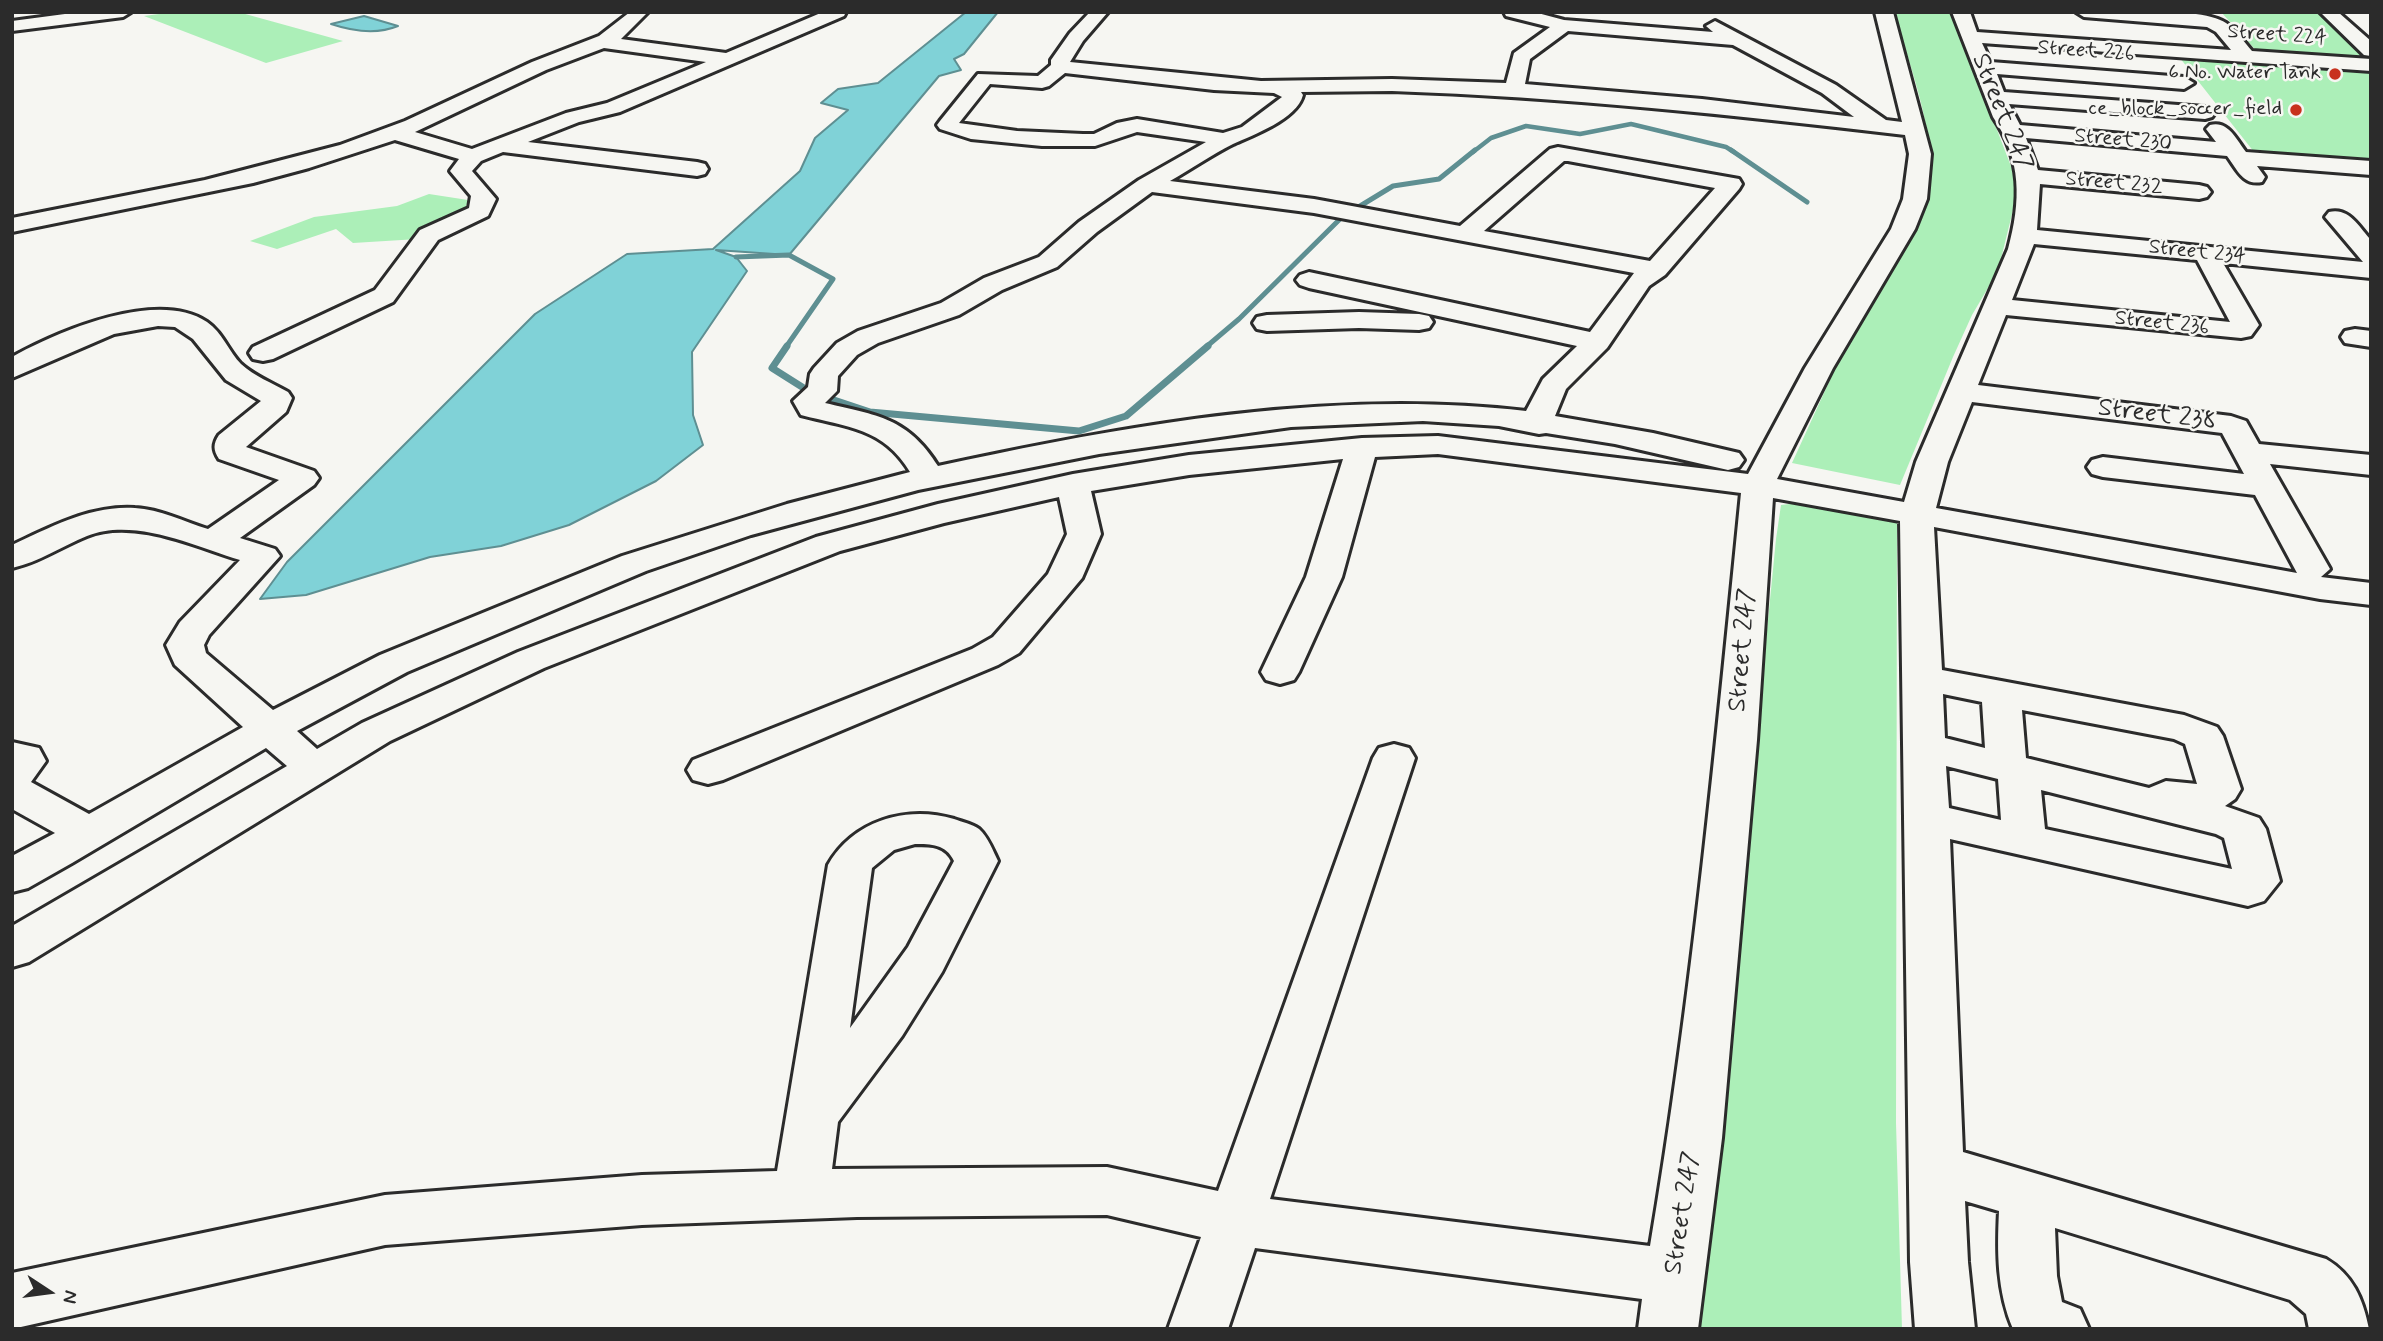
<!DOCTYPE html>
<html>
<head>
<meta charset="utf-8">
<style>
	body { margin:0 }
	#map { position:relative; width:2383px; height:1341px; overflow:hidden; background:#f6f6f2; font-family:Mynerve,sans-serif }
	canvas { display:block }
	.frame { position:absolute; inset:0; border:14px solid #2b2b2b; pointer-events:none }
	.north { position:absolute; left:14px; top:1257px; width:70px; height:70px; -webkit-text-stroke:5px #f6f6f2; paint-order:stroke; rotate:103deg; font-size:19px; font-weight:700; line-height:28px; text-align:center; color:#2b2b2b }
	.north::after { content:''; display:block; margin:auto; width:24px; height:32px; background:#2b2b2b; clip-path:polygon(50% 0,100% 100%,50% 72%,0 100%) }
</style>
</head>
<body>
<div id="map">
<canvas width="2383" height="1341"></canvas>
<div class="frame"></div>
<div class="north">N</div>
</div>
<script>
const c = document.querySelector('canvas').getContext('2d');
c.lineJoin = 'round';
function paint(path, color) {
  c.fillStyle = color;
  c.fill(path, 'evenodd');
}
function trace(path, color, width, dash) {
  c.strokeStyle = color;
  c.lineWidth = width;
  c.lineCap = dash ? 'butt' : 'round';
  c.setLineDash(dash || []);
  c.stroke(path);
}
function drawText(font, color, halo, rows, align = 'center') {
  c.font = font + ' Mynerve,sans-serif';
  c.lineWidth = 5;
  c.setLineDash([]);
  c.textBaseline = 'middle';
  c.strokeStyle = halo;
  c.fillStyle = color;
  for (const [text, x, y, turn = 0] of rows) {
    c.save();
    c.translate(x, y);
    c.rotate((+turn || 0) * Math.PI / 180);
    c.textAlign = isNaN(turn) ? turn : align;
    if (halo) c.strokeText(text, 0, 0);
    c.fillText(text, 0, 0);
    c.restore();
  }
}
const green = new Path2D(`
	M174 12H238L343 41 266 63 144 16Z
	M1894 12H1952L2012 169 2015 184 2014 206 1998 271 1972 315 1953 357 1900 485 1792 463C1812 420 1831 376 1852 333 1878 282 1930 232 1930 172 1931 118 1909 64 1894 12Z
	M2221 12H2318L2371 62 2261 56Z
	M2176 53 2371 67V162L2254 152Z
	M429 194 468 200 463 217 418 239 353 243 336 229 277 249 250 241 314 217 397 206Z
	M1798 503 1897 520 1896 1123 1902 1329H1698L1776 539 1781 505Z`);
const water = new Path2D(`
	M966 12H998L964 54 954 59 961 70 939 76 789 255 716 250 736 257 747 271 692 352 693 415 703 445 656 481 569 525 501 546 430 557 306 595 260 599 287 562 535 314 627 254 713 249 800 171 815 138 848 110 821 103 838 89 878 83Z
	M364 16 398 26C376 35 352 31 331 24Z`);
const streamFar2 = new Path2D(`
	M1473 152 1491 138 1526 126 1580 134 1631 124 1726 147 1734 152`);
const streamFar1 = new Path2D(`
	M1731 150 1807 202
	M736 257 789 255 833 279 786 347
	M1206 347 1239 319 1342 217 1393 186 1439 179 1475 150`);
const stream = new Path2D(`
	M787 346 772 368 810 392 870 412 1079 431 1126 416 1208 346`);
const minor = new Path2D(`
	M80 12H131L123 17 12 31V21Z
	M630 12H648L621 39 726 53 823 12H846L844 16 620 112 579 122 528 142 697 162 705 164 708 169 705 174 697 176 503 152 481 161 472 171 496 199 488 216 438 240 393 302 273 359 263 361 253 359 249 353 253 347 375 290 420 230 469 208 471 196 450 171 459 159 395 140 309 168 253 183 12 232V218L205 180 340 145 405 121 532 62 599 36ZM604 48 706 62 607 103 566 113 472 149 415 132 546 70Z
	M1090 12H1108L1083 41 1070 62 1261 81 1392 79 1506 83 1514 53 1550 27 1506 16 1504 12H1534L1564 20 1713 32 1706 26 1715 21 1836 85 1886 120 1902 122 1875 12H1893L1931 154 1927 199 1915 229 1833 368 1777 479 1904 502 1916 462 2008 249C2021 201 2022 160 1993 117L1952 12H1970L1977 32 2231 50 2216 32 2207 27 2084 17 2076 12C2108 12 2202 6 2226 23 2236 30 2244 42 2252 51L2371 59V71L1982 43 1991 62 2184 77 2194 83 2184 89 1997 74 2004 92 2205 107 2212 109 2215 113 2212 117 2205 119 2009 104 2020 125 2216 142 2206 129 2210 125C2228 120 2236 139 2246 152L2371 161V175L2257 166 2265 177 2262 182C2243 186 2237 169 2227 156L2026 138 2038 170 2199 185 2207 187 2211 192 2207 197 2199 199 2040 184 2037 230 2363 262 2325 217 2329 212C2349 207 2359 227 2371 240V278L2223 263 2259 325 2251 336 2241 338 2006 315 1978 385 2231 416 2246 421 2259 444 2371 455V475L2270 464 2330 569 2321 577 2371 583V605L2320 599 1934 527 1942 670 2184 715 2217 727 2223 736 2241 789 2235 799 2225 806 2259 818 2266 829 2280 881 2264 901 2248 906 1950 839 1963 1152 2326 1259C2353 1275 2363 1299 2369 1329H2309L2306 1314 2290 1300 2055 1228 2057 1276 2062 1302 2080 1309 2089 1329H2013C1997 1291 1997 1252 1999 1211L1965 1201 1968 1262 1975 1329H1915L1910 1262 1900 521 1773 498 1757 740 1722 1138 1698 1329H1638L1642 1299 1255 1248 1228 1329H1168L1201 1237 1107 1215 857 1217 642 1225 385 1245 12 1329V1273L385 1195 642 1175 777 1171 828 865C853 821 906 805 954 819 962 822 972 824 979 829 988 837 993 851 998 861L942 972 902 1036 838 1122 832 1169 1107 1167 1218 1191 1373 758 1379 748 1394 744 1409 748 1415 758 1270 1199 1650 1246C1692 997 1716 744 1741 493L1438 454 1375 457 1342 577 1299 672 1294 680 1280 684 1266 680 1261 672 1306 577 1343 459 1189 475 1091 491 1101 534 1082 578 1019 653 998 665 723 780 708 784 693 780 687 770 693 760 972 649 993 637 1048 574 1067 534 1059 497 944 523 840 551 544 668 390 741 29 962 12 967V926L287 766 266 748 72 863 28 888 12 892V856L55 833 12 809V742L39 748 46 761 31 782 89 814 243 727 175 665 166 645 180 622 240 560C194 546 134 517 87 536 62 546 39 562 12 568V545C51 527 91 505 135 508 159 509 185 522 208 529L279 480 219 459C213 450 213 444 219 435L261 401 226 380 193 339 175 327 158 326 114 334 12 378V357C59 331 157 289 207 322 222 332 229 352 241 364 254 376 272 383 288 392L292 398 286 412 246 447 314 471 319 478 314 485 240 538 275 549 280 556 209 635 204 645 206 653 273 710 380 655 622 556 787 504 910 472C884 428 847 427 801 415L793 401 808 387 810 374 814 368 837 343 858 331 941 303 984 278 1039 257 1079 222 1139 180 1206 142 1137 132 1095 146H1042L971 139 940 129 937 125 940 121 978 74 1038 76 1051 65V60L1070 33ZM1568 31 1733 45 1822 93 1854 117 1702 99 1525 84 1530 59ZM1065 73 1214 90 1274 93 1282 97 1242 127 1223 133 1137 119 1117 123 1094 134H1083L1017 131 959 123 990 84 1042 88 1049 86ZM1392 91C1564 97 1734 115 1905 135L1909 154 1903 199 1891 229 1805 368 1748 474 1438 436 1362 438 1189 455 1073 474 938 504 816 537 518 652 362 723 317 749 297 731 407 672 646 571 751 535 918 490 1099 454 1291 427 1423 421 1499 426 1539 434 1546 433 1615 444 1728 470 1739 467 1744 460 1739 453 1653 433 1555 416 1566 389 1607 348 1649 286 1665 275 1739 189 1742 184 1739 179 1558 147 1550 149 1460 226 1314 199 1170 181C1191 169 1211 155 1233 144 1253 135 1297 119 1303 95L1301 92ZM1564 161H1568L1715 188 1650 261 1484 231ZM1152 192 1314 213 1634 273 1590 332 1309 272 1300 275 1296 280 1300 285 1309 288 1577 346 1543 379 1526 411C1332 388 1127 425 938 466 908 418 877 415 825 403L837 391 838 376 857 355 878 343 959 315 1002 290 1057 267 1097 232ZM2034 244 2197 260 2230 322 2012 300ZM1972 402 2222 433 2244 474 2103 457 2092 460 2087 467 2092 474 2103 477 2255 495 2297 573 1936 508 1948 462ZM1943 694 1982 702 1985 748 1945 738ZM2022 710 2174 739 2185 744 2197 784 2166 781 2149 788 2026 758ZM1946 766 1998 779 2001 820 1949 808ZM2041 790 2216 834 2224 838 2232 869 2045 829ZM915 844C931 844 946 844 954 861L908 947 850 1028 872 868 894 850Z
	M2320 12H2338L2371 41V56L2364 55Z
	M1359 312 1419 314 1429 316 1433 322 1429 328 1419 330 1359 328 1267 331 1257 329 1253 323 1257 317 1267 315Z
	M2355 329 2371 331V347L2345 343 2341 337 2345 331Z`);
const markers = [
	[2335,74,7,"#c8321e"],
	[2296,110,7,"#c8321e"]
];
const farStreetnames = [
	["Street 224",2277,36,4],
	["Street 226",2086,52,4],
	["Street 230",2123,141,5],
	["Street 232",2114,184,5],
	["Street 234",2197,253,6],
	["Street 236",2162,324,6]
];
const farPoinames = [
	["6 No. Water Tank",2321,74],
	["ce_block_soccer_field",2282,110]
];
const streetNames = [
	["Street 247",2001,113,68],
	["Street 238",2157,416,7],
	["Street 247",1744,650,-85],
	["Street 247",1684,1213,-81]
];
paint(green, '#acefb8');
paint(water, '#80d2d7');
trace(water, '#5e8f92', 2);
trace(streamFar2, '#5e8f92', 4.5);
trace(streamFar1, '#5e8f92', 5);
trace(stream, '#5e8f92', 7);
trace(minor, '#2b2b2b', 6);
paint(minor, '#f6f6f2');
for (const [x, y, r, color] of markers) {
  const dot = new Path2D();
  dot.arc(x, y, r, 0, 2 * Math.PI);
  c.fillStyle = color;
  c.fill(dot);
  trace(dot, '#f6f6f2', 2.5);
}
drawText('21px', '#2b2b2b', '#f6f6f2', farStreetnames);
drawText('21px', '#2b2b2b', '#f6f6f2', farPoinames, 'right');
drawText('26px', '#2b2b2b', '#f6f6f2', streetNames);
</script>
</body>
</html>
